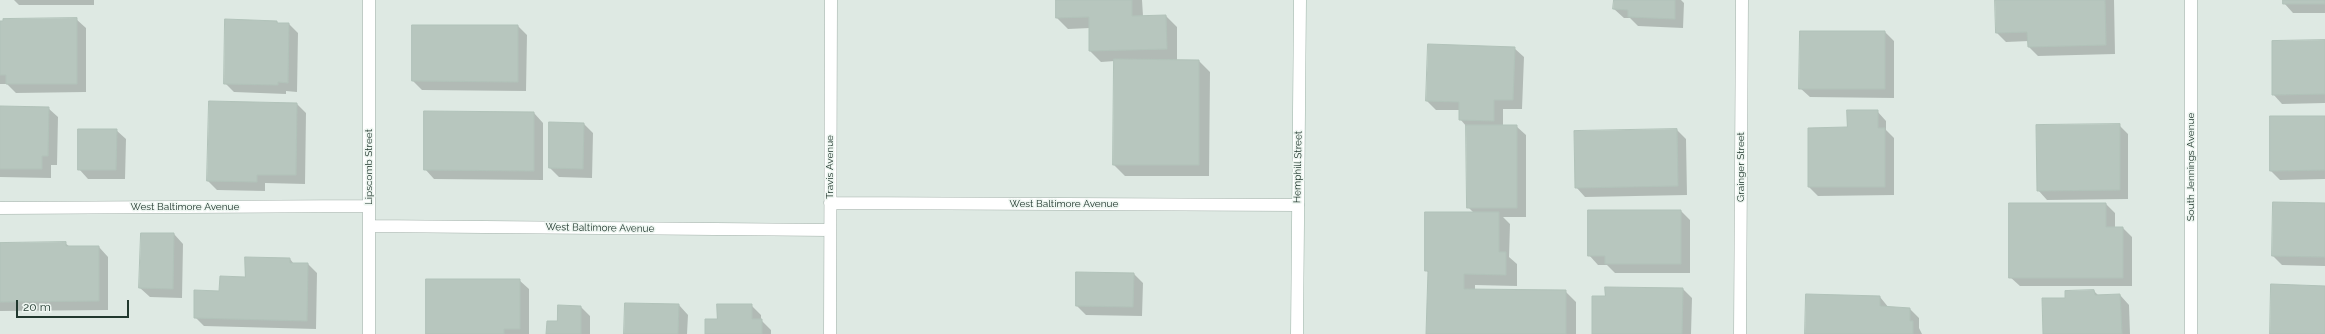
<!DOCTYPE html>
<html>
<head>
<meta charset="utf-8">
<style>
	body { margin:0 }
	#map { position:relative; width:2325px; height:334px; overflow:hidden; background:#dee9e3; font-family:Raleway,sans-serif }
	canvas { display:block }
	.scale { position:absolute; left:16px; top:300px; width:113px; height:18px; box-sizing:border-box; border:2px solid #21382e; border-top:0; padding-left:5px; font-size:12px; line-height:14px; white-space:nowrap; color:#21382e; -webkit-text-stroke:3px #eef6f1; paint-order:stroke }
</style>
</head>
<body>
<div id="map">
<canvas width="2325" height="334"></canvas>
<div class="scale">20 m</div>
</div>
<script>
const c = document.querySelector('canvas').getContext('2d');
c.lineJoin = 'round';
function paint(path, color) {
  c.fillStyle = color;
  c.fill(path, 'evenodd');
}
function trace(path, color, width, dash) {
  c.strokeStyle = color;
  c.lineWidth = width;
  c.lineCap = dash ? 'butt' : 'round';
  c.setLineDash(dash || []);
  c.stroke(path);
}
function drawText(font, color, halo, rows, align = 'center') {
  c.font = font + ' Raleway,sans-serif';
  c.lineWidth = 3;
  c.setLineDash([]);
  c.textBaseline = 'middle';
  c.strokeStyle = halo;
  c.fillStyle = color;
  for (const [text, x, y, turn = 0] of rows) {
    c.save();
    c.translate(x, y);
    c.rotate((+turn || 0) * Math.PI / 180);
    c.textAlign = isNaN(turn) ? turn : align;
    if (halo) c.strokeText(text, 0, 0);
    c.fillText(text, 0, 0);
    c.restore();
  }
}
const shadow = new Path2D(`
	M14 0H94V5H19Z
	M1057 0H1142L1143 16H1166L1177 27V61H1199L1210 72 1209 176H1125L1114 165 1115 61 1101 62 1090 51V28L1068 29 1057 18Z
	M1615 0H1681L1684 3 1683 28 1638 26 1630 18H1624L1614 9Z
	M1996 0H2114L2115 54 2038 56 2029 47V41L2006 42 1997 33Z
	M2284 0H2325V13H2293L2284 3Z
	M76 19 86 28V92L16 93 7 84H0V21Z
	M277 22 279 24H289L298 33 297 92 286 91V94L234 92 225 83Z
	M518 26 527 35 526 91 422 90 413 81Z
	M1801 32H1885L1894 41V98L1810 97 1800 88Z
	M2325 41V103L2282 104 2273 94Z
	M1514 48 1524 57 1522 109H1503V126H1516L1526 135V217H1503L1510 224 1509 257 1517 264V286L1475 285V291H1565L1576 302V334H1427L1429 273 1426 270 1474 213 1468 207 1467 127 1460 119V110H1436L1427 101Z
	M297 104 306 113 305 184 265 183V191L217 190 208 181Z
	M0 107 48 108 58 117 57 165H51V178L0 177Z
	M1877 111 1886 121V130L1894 138V195L1818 196 1809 187 1848 128Z
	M425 112 534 113 543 123V180L434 179 425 169Z
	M2325 117V179L2280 180 2271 171Z
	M584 124 593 133 592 178 559 177 550 168Z
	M2119 125 2128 134V199L2047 200 2038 190Z
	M116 130 126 139 125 179H88L79 169Z
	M1677 130 1686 139 1687 195 1585 197 1576 187Z
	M2106 204 2115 213V228H2123L2132 237V286H2020L2010 277Z
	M2325 204V266L2282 265 2273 256Z
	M1681 211 1690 220V273H1615L1607 265H1598L1589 255Z
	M174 234 183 244 182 298 150 297 140 288Z
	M65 243 70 247H99L108 257V310L0 311V244Z
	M290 259 294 264H308L317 273 316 329 204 326 195 317 220 292Z
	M1134 274 1143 283 1142 316 1086 315 1077 306Z
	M519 280 529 289V334H427Z
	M1683 289 1692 298 1691 334H1593L1606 297Z
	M2094 291 2099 296 2120 295 2129 305 2130 334H2044L2066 299Z
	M1880 297 1889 308 1910 309 1919 318V328L1922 334H1806Z
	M679 305 688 315 687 334H625Z
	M751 305 761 315V320L771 330V334H706L718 320Z
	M581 307 590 316V334H547L558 322Z`);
const building = new Path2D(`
	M1056 0H1132V16L1166 15 1167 49 1089 51V17L1056 18Z
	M1614 0H1675V19L1628 17V10L1613 9Z
	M1995 0H2105L2106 45 2028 47 2027 32 1996 33Z
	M2283 0H2325V4H2283Z
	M77 18V84H6V75H0V21H3V19Z
	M225 19 277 21V23H289L288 83 278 82V85L224 84Z
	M412 25H518V82L412 81Z
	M1800 31H1885V89H1799Z
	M2325 40V94L2272 95V41Z
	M1428 44 1515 47 1513 100H1494V121L1459 120V102L1426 101Z
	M1114 59 1199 60V165H1113Z
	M209 101 297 103 296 175H257V182L207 181Z
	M0 106 49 107 48 156H42V169H0Z
	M1847 110H1878V128H1885V187H1808V128L1847 127Z
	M424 111 534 112V171L424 170Z
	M2270 116H2325V170L2270 171Z
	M549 122 584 123 583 169 549 168Z
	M2120 124V190L2037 191 2036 125Z
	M1466 125H1517V208H1467Z
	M78 129H117L116 170H78Z
	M1677 129 1678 186 1575 188 1574 131Z
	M2273 202 2325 203V257L2272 256Z
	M2009 203H2106V227H2123V278H2009Z
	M1588 210H1681V264H1605V256H1588Z
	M1425 212H1499V252H1506V275L1464 274V289L1566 290V334H1426L1428 271H1425Z
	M141 233H174L173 289 139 288Z
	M66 242V246H99V301L0 302V243Z
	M245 257 290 258V263H308L307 321 194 318V290L219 291 220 276 245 277Z
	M1076 272 1134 273 1133 307 1076 306Z
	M426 279H520V329H504V334H426Z
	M2271 284 2325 286V334H2270Z
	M1605 287 1683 288 1682 334H1592V296H1605Z
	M2094 290 2095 295 2120 294 2122 334H2043L2042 298H2065V291Z
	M1806 294 1880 296V306L1910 308V321H1913V334H1805Z
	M625 303 679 304 678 334H624Z
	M717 304H752V319H762V334H705V319H717Z
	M558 305 581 306V334H546L547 321H557Z`);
const minor = new Path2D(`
	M2191 0V334
	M830 203 1298 205
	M0 208 369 206
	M369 226 830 230
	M369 334V0
	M830 334 831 0
	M1740 334 1742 0`);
const secondary = new Path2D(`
	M1297 334 1300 0`);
const streetNames = [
	["Lipscomb Street",369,167,-90],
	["Travis Avenue",830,167,-90],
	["Hemphill Street",1298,167,-89],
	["Grainger Street",1741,167,-90],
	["South Jennings Avenue",2191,167,-90],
	["West Baltimore Avenue",1064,204],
	["West Baltimore Avenue",185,207],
	["West Baltimore Avenue",600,228,1]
];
paint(shadow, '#0003');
paint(building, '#b7c6be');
trace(building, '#b1c2b9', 1);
trace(minor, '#a2b0a9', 13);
trace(secondary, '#9eb4a9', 13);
trace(minor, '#fff', 12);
trace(secondary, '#fff', 12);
drawText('10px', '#21382e', '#eef6f1', streetNames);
</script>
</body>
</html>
